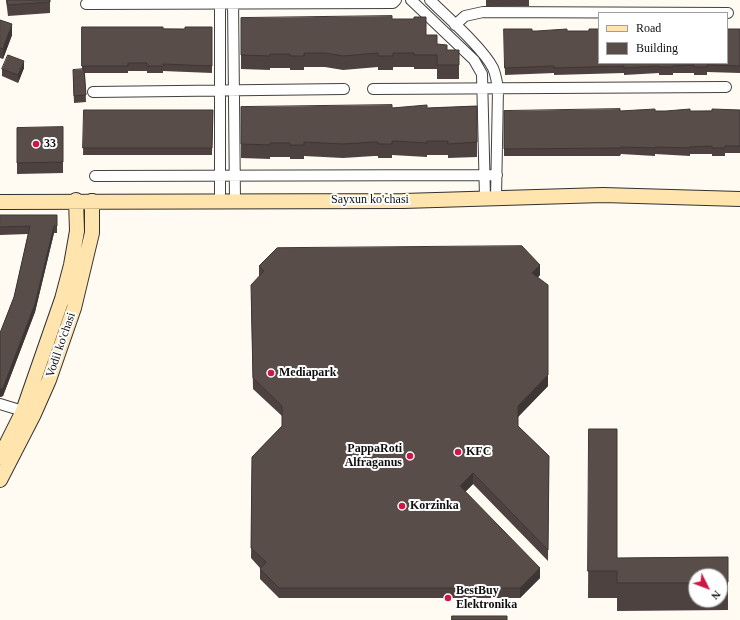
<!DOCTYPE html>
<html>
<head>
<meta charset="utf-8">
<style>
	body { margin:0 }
	#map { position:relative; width:740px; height:620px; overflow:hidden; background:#fffaf2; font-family:Georgia,serif }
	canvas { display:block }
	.legend { position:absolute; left:598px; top:12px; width:130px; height:52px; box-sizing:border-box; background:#fff; border:1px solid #9f9f9f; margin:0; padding:5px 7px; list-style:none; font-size:12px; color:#0f0f0f }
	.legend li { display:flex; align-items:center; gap:8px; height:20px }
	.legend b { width:20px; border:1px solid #9f9f9f }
	.north { position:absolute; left:688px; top:568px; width:40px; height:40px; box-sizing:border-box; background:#fff; border:1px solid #9f9f9f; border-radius:50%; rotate:132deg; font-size:11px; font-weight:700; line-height:16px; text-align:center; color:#0f0f0f }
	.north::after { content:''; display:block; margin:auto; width:14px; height:18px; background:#cf1747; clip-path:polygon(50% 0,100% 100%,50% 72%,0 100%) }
</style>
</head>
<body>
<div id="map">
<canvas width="740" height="620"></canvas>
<ul class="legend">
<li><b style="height:5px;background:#ffe4ad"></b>Road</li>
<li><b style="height:11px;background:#594d4a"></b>Building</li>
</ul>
<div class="north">N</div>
</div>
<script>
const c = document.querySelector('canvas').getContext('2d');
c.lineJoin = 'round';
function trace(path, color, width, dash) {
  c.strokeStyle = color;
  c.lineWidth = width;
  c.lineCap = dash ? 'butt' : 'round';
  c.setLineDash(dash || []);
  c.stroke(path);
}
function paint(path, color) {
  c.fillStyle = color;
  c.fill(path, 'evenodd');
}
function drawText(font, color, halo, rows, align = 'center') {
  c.font = font + ' Georgia,serif';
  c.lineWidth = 4;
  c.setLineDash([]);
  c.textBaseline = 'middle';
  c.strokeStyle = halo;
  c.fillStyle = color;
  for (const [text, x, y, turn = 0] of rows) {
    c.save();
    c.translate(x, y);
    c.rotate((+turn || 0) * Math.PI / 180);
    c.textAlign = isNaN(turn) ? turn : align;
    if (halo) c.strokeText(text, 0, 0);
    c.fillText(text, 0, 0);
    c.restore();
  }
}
const street = new Path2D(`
	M220 0V200
	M233 0 235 200
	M411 0 474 60 482 74 485 198
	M430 0C447 17 483 48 493 68 496 75 497 82 498 89L496 198
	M86 4 393 3 396 0
	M455 25 465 16 483 12 728 13
	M373 89 726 87
	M93 92 344 89
	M95 176 497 175
	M0 404 23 411`);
const secondary = new Path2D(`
	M0 202 403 201 603 195 740 199
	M0 457 23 411 62 299 71 265 77 231 76 200
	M0 480 34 414 49 380 74 308 92 233V201`);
const wall = new Path2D(`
	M6 0H50V13L8 16Z
	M486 0H529V6H486Z
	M241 18 392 19 426 35 437 44 447 50H459V79H437V69H414V67H393V70H378V67L343 70 325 67H304V70H290V68H270V70L241 69Z
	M0 20 12 35 3 59 0 58Z
	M82 27 185 29 212 27V73L163 71V73H147V71H128V73H85L86 102 74 103 73 77 82 70Z
	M504 29 532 31H567L599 63 740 29V73L707 72V75H694V73H673V75H659V73L624 75V73L554 75V73L505 75Z
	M24 68 18 83 2 76V69Z
	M477 106V157L448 158V155H427V157L392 155V158H378V156H374L343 158 304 156V159H290V157H270V159L241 158V107L427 108Z
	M84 110H213L212 155H83Z
	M740 110V153H725V156H712V154H690V156L655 154V156L621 154 620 156H504V111H695Z
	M63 127V173L17 174V128Z
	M0 215H57V233H54L35 312 3 396 0 397V333L14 297 28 234 0 235Z
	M259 266 540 275 538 277 548 386 518 417V426L549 456 548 561 473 484 465 492 540 578 520 598H279L260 579V568L251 558 252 457 282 426V416L253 389 251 296 259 277Z
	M589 429 617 558 728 557V610L617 611V598H588ZM696 576H720V600H696Z`);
const shadedWall = new Path2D(`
	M12 24V35L3 59V49Z
	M24 61V68L18 83V75Z
	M54 226V233L35 312 3 396 0 397V390Z
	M540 265V275L532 284V273Z
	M548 375V386L518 417V406Z
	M473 473V484L460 497V486Z
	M540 568V578L520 598V588Z`);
const building = new Path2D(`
	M7 0H50V2L8 5Z
	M392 16V19H414V17H426V35H437V44L447 45V50H459V65H437V55H414V53H393V56H378V53L343 56 325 53H304V56H290V54H270V56L241 55V18Z
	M0 20 12 24 3 49 0 48Z
	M82 27H163V29H185V27H212V66L163 64V66H147V63H128V66H82Z
	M504 29H532V31H537L567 29V31H589V29H599V63H727V29H740V66L707 65V67H694V65L673 66V67H659V66L624 68V66L554 68V66L505 68Z
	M8 55 24 61 18 75 2 69Z
	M84 69 86 95 74 96 73 70Z
	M392 105V108L427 105V108L477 106V142L448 144V141H427V143L392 141V144H378V142H374L343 144 304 142V145H290V143H270V145L241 144V107Z
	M620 109V111L655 109V111H666L690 109V111H712V109L740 110V146H725V148H712V146L690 147V148L655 147V148L621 147 620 148 504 149V111Z
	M84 110H213L212 148H83Z
	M63 127V162L17 163V128Z
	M0 215H57V226H54L35 304 3 388 0 390V333L14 297 30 226 0 227Z
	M522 246 540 265 532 273 548 285V375L518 406V426L549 456 548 550 473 473 460 486 540 568 520 588H279L260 569 266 562 251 548 252 457 282 426V406L253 378 251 285 264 271 259 266 277 248Z
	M589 429H617V558L728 557V582H720V576H696V583H617V571H588Z
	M452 616H507V620H452Z`);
const markers = [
	[36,144,4,"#cf1747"],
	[271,373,4,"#cf1747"],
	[458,452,4,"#cf1747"],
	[410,456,4,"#cf1747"],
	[402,506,4,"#cf1747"],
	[448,598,4,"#cf1747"]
];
const poiNames = [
	["33",44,144],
	["Mediapark",279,373],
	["PappaRoti",402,449,"right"],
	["Alfraganus",402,463,"right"],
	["KFC",466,452],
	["Korzinka",410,506],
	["BestBuy",456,591],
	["Elektronika",456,605]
];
const streetNames = [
	["Sayxun ko'chasi",370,200],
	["Vodil ko'chasi",61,345,-71]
];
trace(street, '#424242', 12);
trace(secondary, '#313131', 16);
trace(street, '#fff', 10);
trace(secondary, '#ffe4ad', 14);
paint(wall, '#4d4240');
paint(shadedWall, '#3e3634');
paint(building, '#594d4a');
trace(building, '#3e3634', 1);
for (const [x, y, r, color] of markers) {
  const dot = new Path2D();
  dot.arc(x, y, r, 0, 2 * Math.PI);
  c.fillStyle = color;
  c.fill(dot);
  trace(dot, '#fff', 1.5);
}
drawText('bold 12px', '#0f0f0f', '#fff', poiNames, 'left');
drawText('12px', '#0f0f0f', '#fff', streetNames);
</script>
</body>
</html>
